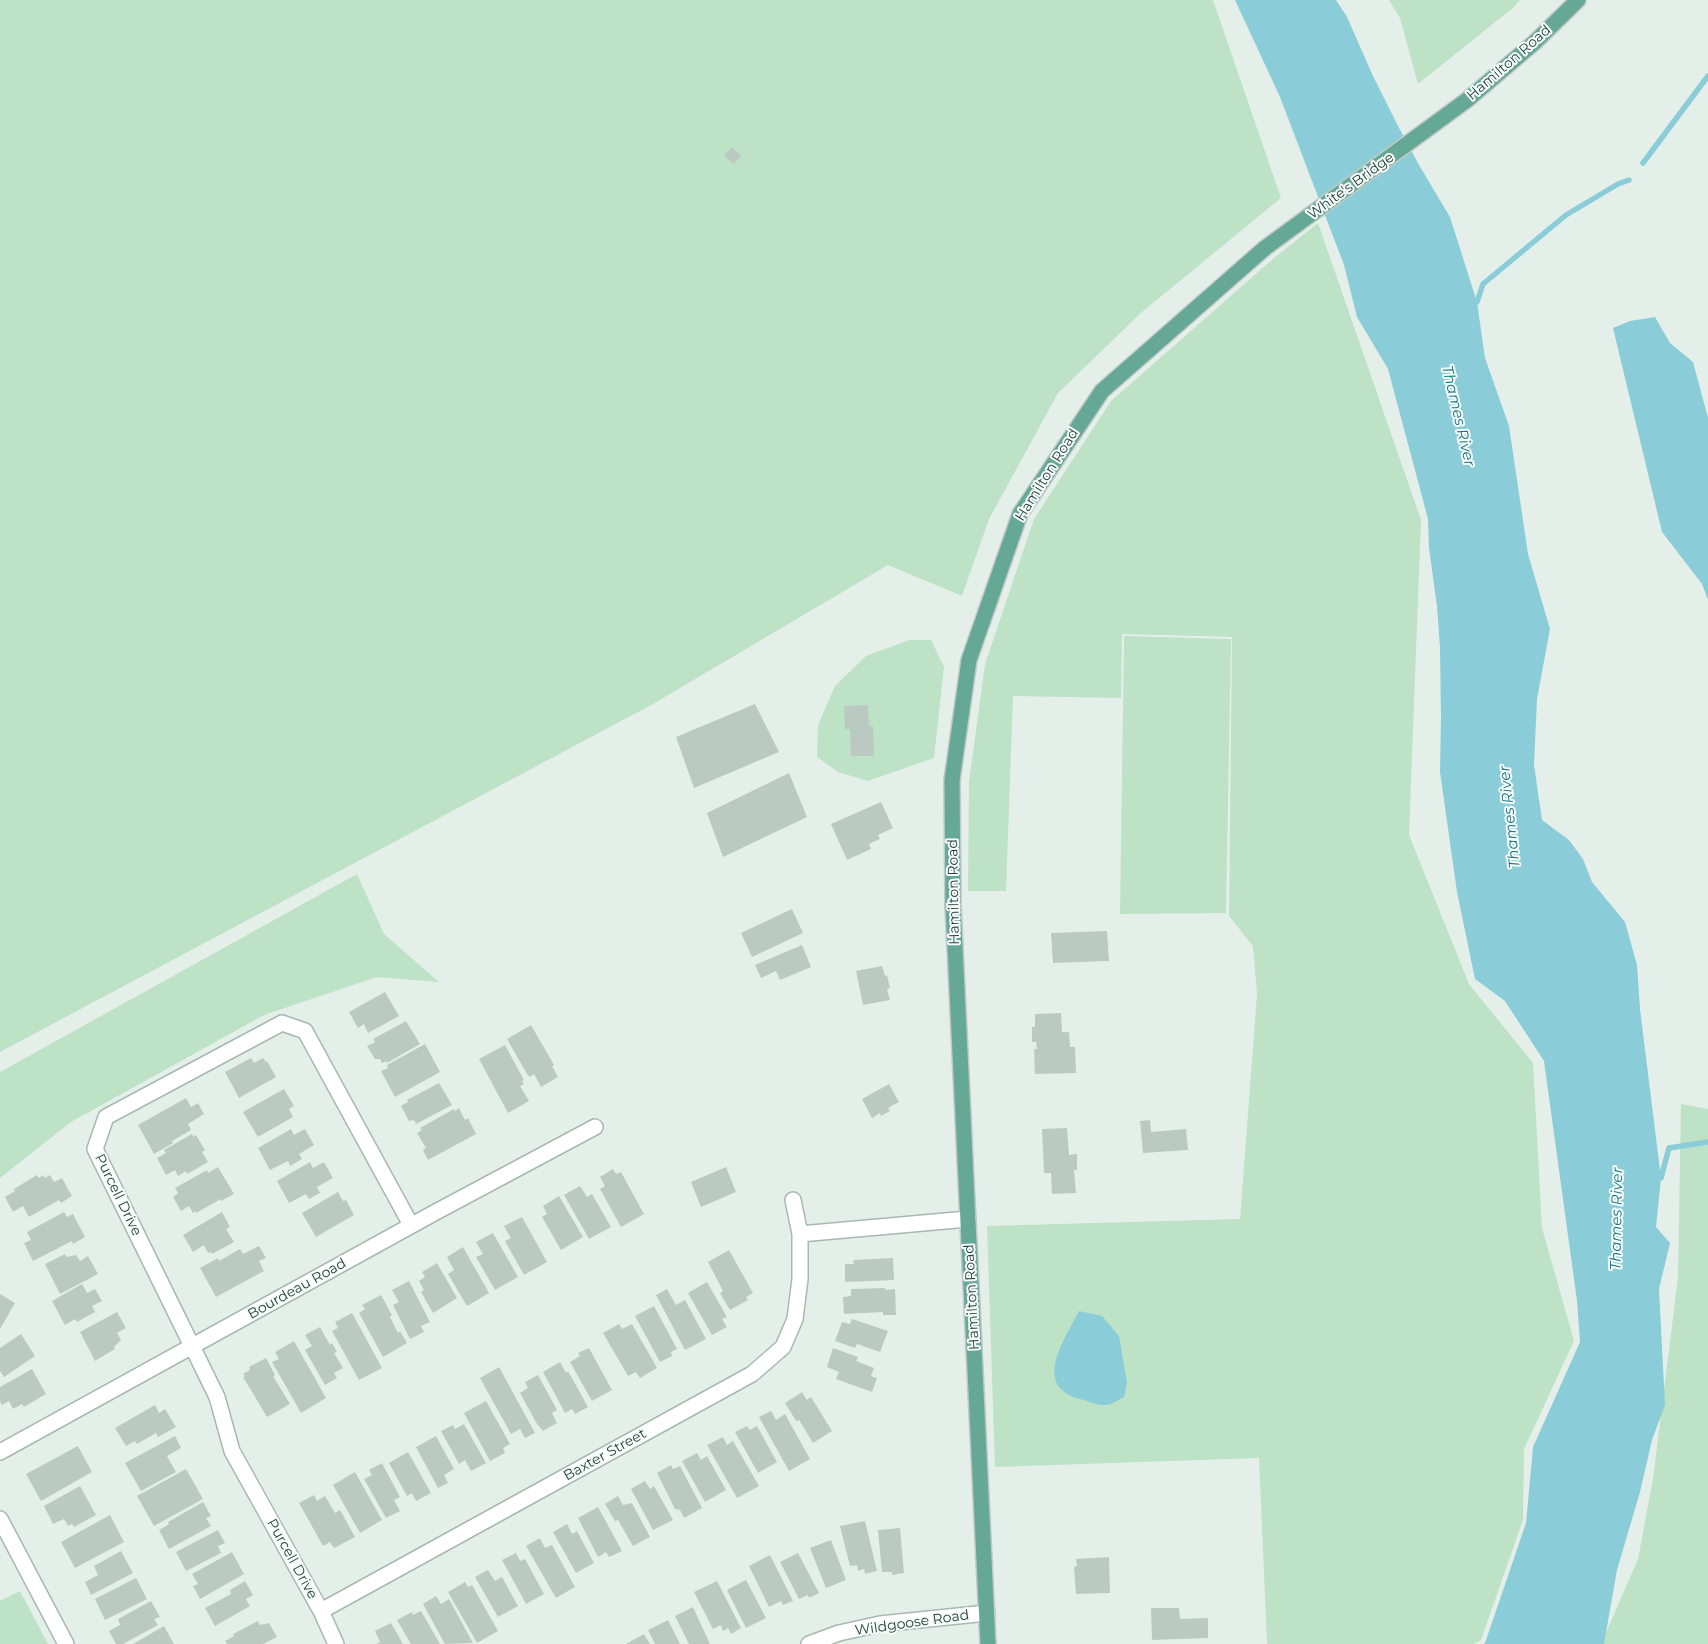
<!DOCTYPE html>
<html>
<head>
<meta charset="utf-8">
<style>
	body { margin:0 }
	canvas { display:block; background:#e5efea }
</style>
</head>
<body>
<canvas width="1708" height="1644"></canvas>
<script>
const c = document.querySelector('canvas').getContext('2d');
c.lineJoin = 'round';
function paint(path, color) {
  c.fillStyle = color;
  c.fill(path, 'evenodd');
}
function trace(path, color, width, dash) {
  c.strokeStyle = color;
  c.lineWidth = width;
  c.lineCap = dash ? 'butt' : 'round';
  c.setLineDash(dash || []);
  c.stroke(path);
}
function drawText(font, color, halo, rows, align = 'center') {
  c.font = font + ' Montserrat,sans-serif';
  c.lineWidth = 4;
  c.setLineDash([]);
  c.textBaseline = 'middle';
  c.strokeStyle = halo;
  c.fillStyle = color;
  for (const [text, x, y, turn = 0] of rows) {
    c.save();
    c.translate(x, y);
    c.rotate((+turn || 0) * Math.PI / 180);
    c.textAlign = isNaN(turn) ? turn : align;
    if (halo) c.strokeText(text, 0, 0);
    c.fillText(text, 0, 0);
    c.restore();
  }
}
const green = new Path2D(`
	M0 0H1213L1281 198 1142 312 1058 393 989 519 962 596 888 565 653 704 0 1052Z
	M1389 0H1520L1514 7 1418 84 1400 18Z
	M1318 223 1421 520 1409 835 1469 984 1533 1063 1542 1228 1574 1341 1524 1449 1523 1520 1481 1640 1474 1644H1267L1259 1458 995 1467 987 1226 1240 1219 1257 994 1253 946 1229 916 1232 637 1122 634 1121 698 1013 696 1006 891H968L969 782 985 664 1034 519 1111 401 1274 258Z
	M1124 636 1231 639 1226 913 1120 914Z
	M909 640H931L944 667 934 758 868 781 838 772 817 757 818 725 835 686 866 656Z
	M357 874 384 934 439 982 377 977 264 1015 71 1122 0 1178V1072Z
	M1681 1104 1708 1109V1644H1601L1638 1559 1653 1479 1678 1277Z
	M20 1591 48 1644H0V1601Z`);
const water = new Path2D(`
	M1235 0H1336L1347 17 1373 76 1398 126 1419 165 1450 217 1477 302 1485 358 1509 426 1528 554 1550 629 1537 699 1534 765 1542 820 1569 840 1583 859 1592 882 1625 922 1637 965 1640 1009 1661 1178 1656 1227 1670 1243 1659 1289 1665 1405 1652 1440 1640 1492 1617 1570 1604 1644H1483L1485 1643 1526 1523 1533 1447 1580 1342 1577 1301 1544 1061 1505 1001 1475 979 1457 892 1440 772 1441 718 1440 647 1437 606 1429 548 1428 519 1388 369 1357 317 1344 265 1280 97Z
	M1655 317 1670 343 1693 362 1708 418V600L1702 584 1662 532 1613 328 1630 321Z
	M1079 1311 1102 1316 1119 1336 1127 1383 1124 1397C1119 1399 1112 1405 1106 1405 1099 1406 1088 1401 1080 1399 1031 1386 1065 1339 1079 1311Z`);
const stream = new Path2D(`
	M1643 163 1708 76
	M1477 302 1483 284 1566 215 1618 184 1629 180
	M1661 1178 1669 1148 1708 1142`);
const building = new Path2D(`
	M731 147 741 155 734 164 724 156Z
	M755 704 779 752 694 788 676 737Z
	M868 705 869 726H873L874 756H851L850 729H845L844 706Z
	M789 773 807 817 723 857 707 813Z
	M881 802 893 828 878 835 880 839 869 844 871 849 847 860 831 824Z
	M792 909 803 933 752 957 741 933Z
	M1107 931 1109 961 1053 963 1051 933Z
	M802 945 811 967 780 980 776 971 761 978 755 965Z
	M882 966 885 976 887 975 890 988 887 989 890 1000 863 1005 856 971Z
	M385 992 399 1016 368 1033 364 1024 358 1028 349 1012Z
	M1061 1013 1062 1032H1069L1070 1047H1075L1076 1073 1035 1074 1034 1049H1037L1036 1042H1032V1027H1035V1014Z
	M406 1021 420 1044 387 1063 386 1061 382 1063 380 1059H375L367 1046 375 1042 373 1039Z
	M531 1025 554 1065 552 1066 558 1077 541 1087 534 1074 530 1077 527 1074 507 1039Z
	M425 1044 440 1072 395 1097 381 1071 388 1068 387 1065Z
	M505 1045 524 1080 522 1081 524 1084 520 1086 529 1101 508 1113 479 1059Z
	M251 1058 254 1063 263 1058 266 1062 267 1061 276 1077 239 1098 225 1072Z
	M439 1083 452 1105 416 1124 414 1120 409 1121 401 1106 408 1102 407 1100Z
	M889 1084 899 1102 888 1108 890 1111 881 1116 880 1113 872 1118 862 1099Z
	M284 1089 294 1106 289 1109 293 1117 258 1137 243 1112Z
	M186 1098 191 1107 198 1103 204 1114 188 1124 191 1130 172 1141 173 1143 154 1154 138 1125Z
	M459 1108 465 1120 468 1118 476 1134 428 1160 423 1150 426 1148 417 1133 422 1130 420 1128 454 1109 455 1111Z
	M1150 1120 1151 1132 1186 1129 1188 1150 1143 1153 1140 1121Z
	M1067 1128 1069 1155 1077 1154V1170H1074L1076 1193 1052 1194 1051 1173H1044L1042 1129Z
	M291 1129 294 1135 305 1129 314 1145 299 1154 302 1159 290 1166 288 1161 270 1170 258 1148Z
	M192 1134 194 1137 196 1135 205 1150 202 1152 208 1162 187 1174 186 1171 178 1176 175 1170 166 1175 157 1158 166 1153 164 1150Z
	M310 1162 313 1168 324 1162 333 1178 317 1187 320 1193 309 1199 306 1194 289 1203 277 1181Z
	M218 1167 234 1194 221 1201V1199L196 1213V1211L193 1213 189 1206 181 1211 173 1197 178 1193 175 1188 207 1170 208 1173Z
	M726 1167 736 1192 701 1207 691 1182Z
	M613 1169 616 1174 621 1172 644 1214 621 1227 600 1189 605 1186 600 1177Z
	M37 1175 39 1178 43 1175 45 1178 50 1175 54 1182 62 1178 72 1196 61 1203 59 1200 29 1217 23 1206 13 1212 5 1197 15 1191 14 1189Z
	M580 1186 587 1197 592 1194 611 1227 589 1239 564 1195Z
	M338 1192 343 1201 346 1200 354 1215 316 1237 302 1213Z
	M559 1196 583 1237 561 1250 542 1217 547 1214 543 1206Z
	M64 1212 67 1217 73 1214 85 1237 73 1244 72 1241 33 1261 24 1243 31 1240 27 1232Z
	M222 1212 230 1227 226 1229 234 1242 212 1254 211 1252 208 1253 204 1245 193 1252 183 1235Z
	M522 1217 547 1262 524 1275 505 1241 511 1238 504 1226Z
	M493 1233 518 1277 495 1290 476 1257 483 1254 476 1242Z
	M259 1246 266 1258 259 1261 264 1271 216 1297 200 1268 218 1258 219 1261 240 1249 243 1254Z
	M463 1247 489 1293 467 1306 448 1274 454 1270 447 1257Z
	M729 1250 753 1293 746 1297 748 1300 730 1310 720 1293 723 1291 708 1262Z
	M65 1254 66 1257 76 1255 80 1261 88 1256 98 1274 60 1294 45 1264Z
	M893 1258 894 1280 845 1282V1264H854L853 1260Z
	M437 1263 457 1298 433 1313 421 1292 424 1290 419 1281 425 1277 422 1272Z
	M409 1281 430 1322 421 1326 424 1332 410 1339 393 1305 399 1302 392 1290Z
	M707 1282 727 1317 722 1319 727 1327 712 1335 688 1293Z
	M82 1284 87 1293 95 1289 102 1301 92 1306 95 1312 77 1322 75 1319 65 1325 52 1301Z
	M885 1288V1290L895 1289 896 1315H883V1312L844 1314 843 1297 851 1296V1289Z
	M667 1289 676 1305 685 1300 706 1339 685 1350 656 1295Z
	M0 1294 15 1303 0 1329Z
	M381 1295 392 1315 390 1317 398 1333 400 1331 407 1343 383 1357 359 1313 365 1309 362 1305Z
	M654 1306 677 1349 671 1352 672 1356 660 1362 635 1316Z
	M117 1312 126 1328 117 1333 121 1340 114 1347 115 1349 95 1361 80 1332Z
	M352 1313 382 1368 359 1380 332 1331 338 1328 335 1322Z
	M852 1319 888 1331 880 1352 857 1344 855 1348 835 1341 842 1322 850 1324Z
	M619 1324 622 1329 632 1324 657 1368 640 1378 636 1372 628 1376 603 1333Z
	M320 1327 330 1345 332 1343 337 1352 334 1353 343 1368 334 1373 337 1378 325 1385 305 1350 312 1346 305 1335Z
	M21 1334 35 1356 4 1377 0 1371V1348Z
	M294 1341 326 1398 301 1413 272 1362 279 1359 275 1352Z
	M589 1348 612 1390 592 1401 570 1362 580 1356 578 1353Z
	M833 1348 858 1357 856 1361 874 1368 871 1376 877 1378 872 1392 836 1379 839 1372 827 1367Z
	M266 1358 275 1375 273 1376 290 1404 267 1417 243 1377 245 1376 243 1374 250 1370 249 1367Z
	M560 1362 566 1373 568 1371 588 1407 575 1414 572 1409 565 1413 543 1372Z
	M499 1367 535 1433 525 1438 520 1429 511 1434 480 1378Z
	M32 1369 46 1394 24 1407 22 1404 13 1409 9 1401 2 1405 0 1401V1387Z
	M538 1375 557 1410 552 1413 557 1423 543 1431 537 1424 520 1393 528 1388 525 1382Z
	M802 1392 807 1400 811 1397 832 1431 813 1443 799 1420 796 1421 785 1403Z
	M486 1401 510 1444 503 1448 505 1453 490 1461 464 1413Z
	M155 1405 159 1413 165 1409 176 1427 158 1437 156 1433 137 1444 135 1441 126 1446 115 1428Z
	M771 1411 776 1420 785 1414 810 1459 789 1471 759 1417Z
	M464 1424 486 1463 471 1471 465 1460 459 1464 441 1431 453 1425 455 1429Z
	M747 1426 750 1430 757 1426 777 1462 758 1473 735 1432Z
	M175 1436 181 1448 167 1456 176 1472 141 1491 125 1463Z
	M436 1436 454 1469 444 1475 448 1483 438 1488 416 1447Z
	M723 1437 727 1445 733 1441 759 1486 737 1498 707 1445Z
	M78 1446 92 1472 41 1501 26 1474Z
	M408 1452 431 1493 416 1501 412 1493 407 1496 389 1463Z
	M697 1453 701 1460 707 1456 726 1490 705 1502 682 1461Z
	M382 1463 400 1497 394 1500 400 1511 386 1518 364 1479 372 1475 369 1470Z
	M671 1465 673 1469 680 1466 702 1508 684 1518 680 1510 675 1509 657 1473Z
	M186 1469 203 1499 154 1526 137 1496Z
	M355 1472 382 1520 360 1533 333 1485Z
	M645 1481 650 1489 654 1486 673 1520 653 1530 631 1489Z
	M80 1486 96 1515 74 1527 72 1524 68 1526 64 1519 53 1524 44 1506Z
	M314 1495 317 1501 325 1496 335 1513 340 1510 355 1537 334 1548 330 1542 323 1546 299 1503Z
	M618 1496 623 1505 632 1503 650 1537 633 1546 618 1520 615 1521 605 1504Z
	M203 1502 211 1516 206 1518 211 1526 169 1549 159 1530 169 1524 168 1522Z
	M598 1507 622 1551 609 1557 606 1552 598 1557 578 1518Z
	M110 1515 124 1542 75 1568 61 1542Z
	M865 1521 877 1571 865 1574 864 1569 858 1571 857 1565 850 1566 840 1526Z
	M567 1524 572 1534 577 1531 594 1563 576 1573 553 1532Z
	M900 1528 904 1573 892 1575V1572H882L878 1530Z
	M218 1530 225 1543 218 1546 221 1553 186 1571 176 1552Z
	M540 1538 545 1548 552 1545 575 1587 556 1598 526 1546Z
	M831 1540 846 1580 826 1588 810 1548Z
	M121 1551 133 1573 91 1595 85 1582 98 1575 94 1566Z
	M232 1552 244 1574 200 1599 193 1586 198 1584 192 1574Z
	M516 1553 520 1561 525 1559 544 1594 526 1604 502 1560Z
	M798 1553 819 1593 809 1598 808 1595 799 1599 780 1562Z
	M770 1555 793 1601 783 1605 781 1601 769 1607 749 1566Z
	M1109 1557 1110 1593 1076 1594 1074 1567 1077 1566 1076 1559Z
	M488 1570 495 1581 502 1577 518 1606 498 1617 475 1577Z
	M136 1578 147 1599 105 1620 95 1599Z
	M746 1580 766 1618 746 1628 727 1590Z
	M245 1581 253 1595 246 1599 250 1606 215 1626 205 1608 231 1594 230 1590Z
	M717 1581 741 1628 731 1634 728 1628 723 1631 721 1625 713 1629 694 1592Z
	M465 1582 468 1587 472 1585 498 1631 477 1643 448 1592Z
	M436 1596 441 1604 449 1599 473 1643 445 1644 423 1604Z
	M151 1601 160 1617 154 1619 158 1625 123 1644H116L109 1631 120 1625 118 1619Z
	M693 1607 710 1644H689L675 1616Z
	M1151 1608H1179L1180 1619 1208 1618V1638L1152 1640Z
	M421 1611 440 1644H411L397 1620 412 1612 413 1615Z
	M668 1620 680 1644H655L648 1630Z
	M258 1621 260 1625 269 1623 277 1637 263 1644H227L225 1641 234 1636 233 1634Z
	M391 1623 403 1644H376L380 1642 375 1631Z
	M164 1626 174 1644H133Z
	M644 1634 650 1644H626Z`);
const minor = new Path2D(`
	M800 1234 968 1219
	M0 1452 434 1213 595 1127
	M0 1519 66 1644
	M321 1611 752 1374 783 1347 795 1319 800 1279V1234L793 1200
	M336 1644 321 1611 232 1451 217 1397 95 1149 106 1117 282 1023 305 1031 411 1225
	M809 1644 839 1633 880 1624 987 1613`);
const major = new Path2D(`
	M988 1644 953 905 952 780 969 660 1020 514 1102 391 1265 248 1467 100 1535 42 1578 0`);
const streetNames = [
	["Hamilton Road",1509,63,-41],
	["White's Bridge",1351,186,-36],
	["Hamilton Road",1047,475,-58],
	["Hamilton Road",954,892,-91],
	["Purcell Drive",118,1195,64],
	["Bourdeau Road",297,1289,-29],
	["Hamilton Road",972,1297,-93],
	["Baxter Street",605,1455,-29],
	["Purcell Drive",292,1559,61],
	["Wildgoose Road",912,1623,-8]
];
const waterNames = [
	["Thames River",1458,416,77],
	["Thames River",1510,817,-96],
	["Thames River",1617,1219,-89]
];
paint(green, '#bde2c6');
paint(water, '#8acdd8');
trace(stream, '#8acdd8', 5.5);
paint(building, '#bacac3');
trace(minor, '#a7b8b2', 18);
trace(major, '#c1cac8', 18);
trace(minor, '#fff', 15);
trace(major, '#66a896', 15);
drawText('14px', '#22433a', '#f6fbf9', streetNames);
drawText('italic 15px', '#167585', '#f6fbf9', waterNames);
</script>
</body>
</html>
